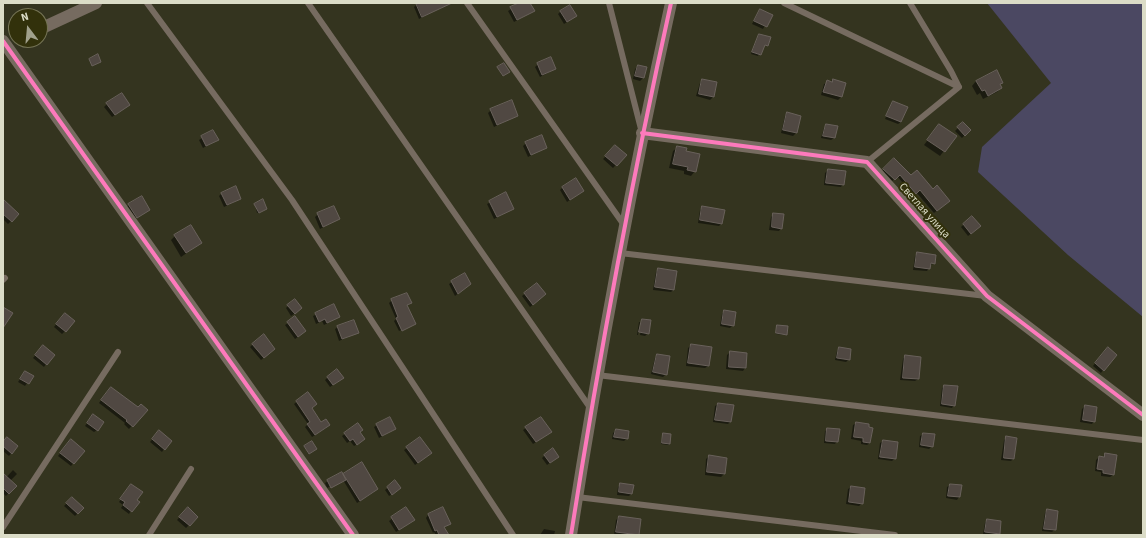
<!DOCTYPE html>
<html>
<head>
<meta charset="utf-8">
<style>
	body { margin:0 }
	#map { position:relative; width:1146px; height:538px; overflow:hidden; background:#34341f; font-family:"Source Sans 3",sans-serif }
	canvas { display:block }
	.frame { position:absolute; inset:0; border:4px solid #dbdcc7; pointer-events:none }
	.north { position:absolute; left:8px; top:8px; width:40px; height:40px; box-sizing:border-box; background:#32310b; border:1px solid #767556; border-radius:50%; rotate:344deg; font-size:11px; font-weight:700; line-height:16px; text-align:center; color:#dbdcc7 }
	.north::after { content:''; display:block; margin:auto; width:14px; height:18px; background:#a1a18c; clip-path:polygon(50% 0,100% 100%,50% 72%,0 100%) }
</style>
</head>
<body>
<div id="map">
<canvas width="1146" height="538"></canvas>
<div class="frame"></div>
<div class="north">N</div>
</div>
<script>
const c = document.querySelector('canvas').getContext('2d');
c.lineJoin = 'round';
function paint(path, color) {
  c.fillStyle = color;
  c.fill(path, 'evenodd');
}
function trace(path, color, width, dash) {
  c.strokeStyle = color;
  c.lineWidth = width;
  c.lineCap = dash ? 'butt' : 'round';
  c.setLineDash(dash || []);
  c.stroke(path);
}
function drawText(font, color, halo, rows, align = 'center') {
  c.font = font + ' "Source Sans 3",sans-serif';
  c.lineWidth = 4;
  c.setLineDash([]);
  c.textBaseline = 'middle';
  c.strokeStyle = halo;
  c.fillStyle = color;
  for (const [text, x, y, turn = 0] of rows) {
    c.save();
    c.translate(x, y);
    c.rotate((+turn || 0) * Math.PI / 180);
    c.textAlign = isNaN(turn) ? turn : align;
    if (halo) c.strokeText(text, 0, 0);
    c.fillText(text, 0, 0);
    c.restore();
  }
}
const green = new Path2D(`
	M987 3H1143V317L1068 255 978 172 982 147 1051 83Z`);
const shadow = new Path2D(`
	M418 3H442L443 6 419 19 414 7Z
	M521 3H529L533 11 514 22 508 11Z
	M760 10 771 15 763 29 752 24Z
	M561 11 576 16 564 24 558 14Z
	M759 35 767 45 763 46 758 56 751 54Z
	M538 64 555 69 540 77 535 67Z
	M638 66 645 68 643 78 640 81 633 79 635 69Z
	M498 67 508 73 502 76Z
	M702 80 716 83 713 97 710 100 696 96 700 83Z
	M833 80 845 84 841 97 838 100 821 95 824 84Z
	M976 81 1002 83 999 85 1001 88 997 92 983 99 980 93 977 95 972 86Z
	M893 102 901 122 898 124 885 119Z
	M107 104 126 107 112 117 104 107Z
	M491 110 517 115 494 127 488 113Z
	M787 113 800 116 796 133 793 136 781 133 785 116Z
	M963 123 970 130 962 138 955 131Z
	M827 125 836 127 834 138 831 140 821 138 824 128Z
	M939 125 955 136 940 156 924 145Z
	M213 131 217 139 203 148 199 140Z
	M526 143 546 147 528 157 523 146Z
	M678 147 685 152 695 171 691 176 684 174V171L669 168 673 151Z
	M613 149 625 155 613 168 603 159Z
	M894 160 911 177 946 203 934 213 916 192 913 195 897 176 891 182 881 172Z
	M828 170 843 184 841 187 824 185 825 173Z
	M562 188 583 191 567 202 560 190Z
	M221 194 240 199 224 207 219 196Z
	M506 194 513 209 494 219 487 204Z
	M141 197 146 212 134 219 126 207Z
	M255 204 265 210 257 213Z
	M3 206 18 214 8 224 3 219Z
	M703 208 721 224 719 226 698 223 700 210Z
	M318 214 338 219 320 229 315 217Z
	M774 214 781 228 779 231 769 230 771 217Z
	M972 217 977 229 968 236 961 227Z
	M175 236 201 243 181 257 171 240Z
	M918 253 934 263 930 266 927 271 913 270 915 256Z
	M658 270 674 289 671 292 653 290 656 272Z
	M464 275 467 286 455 296 449 284Z
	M537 284 542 297 530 307 522 296Z
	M392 300 410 303 407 306 415 324 413 325 399 331 394 321 396 319 389 303Z
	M288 306 298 311 291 316 286 308Z
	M334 306 339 317 324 325 322 321 316 324 313 316Z
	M724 311 733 325 730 328 720 326 722 314Z
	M62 317 65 331 62 334 54 327Z
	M642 320 648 333 645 336 640 335Z
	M639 322H640L638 335H637Z
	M288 323 302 334 295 339 285 325Z
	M778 326 786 334 785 335 776 334Z
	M338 327 358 332 339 341 335 329Z
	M253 344 274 349 261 360 250 347Z
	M691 345 708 366 705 368 686 366 688 348Z
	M41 349 46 364 44 367 33 358Z
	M839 349 849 359 846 362 835 360 837 351Z
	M1105 351 1103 370 1101 373 1093 366Z
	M730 352 745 368 743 371 726 369 727 355Z
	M657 355 666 374 663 377 651 374 655 358Z
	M905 356 918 379 915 381 900 380 903 359Z
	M25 372 32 376 25 386 18 382Z
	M328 377 340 380 330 387 325 380Z
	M945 386 954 405 952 408 940 406 942 388Z
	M108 391 138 408 146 410 129 429 124 424 125 423 99 403Z
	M308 393 311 408 326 428 312 437 305 427 308 424 294 404Z
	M718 404 730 422 728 424 713 422 715 406Z
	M1085 406 1094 421 1092 424 1080 422 1082 409Z
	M91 418 97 430 94 432 85 426Z
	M856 423 870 443 867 445 861 444V441L851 439 853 425Z
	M377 425 395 429 379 438 374 427Z
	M526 428 548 434 533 444 523 430Z
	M828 429 837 441 835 444 824 443 825 431Z
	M616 430 627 438 624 441 612 439 613 433Z
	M359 433 361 442 354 446 350 441 347 443 342 436 345 434Z
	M157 434 164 449 162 452 150 442Z
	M663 434 669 444 668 445 661 444Z
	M923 434 932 446 929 449 919 447 920 436Z
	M1007 437 1013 459 1011 461 1001 460 1004 440Z
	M883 441 895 458 892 461 878 459 880 443Z
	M3 443 17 446 9 456 3 451Z
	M68 443 83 451 71 466 58 456Z
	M305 446 315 450 308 454Z
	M407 448 431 453 415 465 404 450Z
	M1105 454 1113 475 1110 477 1101 476V472L1095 471 1096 460 1099 457 1102 458Z
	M545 455 555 459 547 465 542 458Z
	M709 456 726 458 724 474 721 477 705 475 706 459Z
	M13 470 17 474 10 481 15 486 6 496 3 493V481Z
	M341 473 343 476 374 492 357 503 343 480 327 488 325 483Z
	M395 482 397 491 389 496 385 490Z
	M621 484 631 494 629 496 617 495 618 487Z
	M950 485 959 497 957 500 946 498 947 487Z
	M851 487 862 503 859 506 846 504 848 489Z
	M129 488 136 501 129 514 121 508 123 505 119 502Z
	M72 498 83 508 75 516 64 506Z
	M188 508 197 517 186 528 177 520Z
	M406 509 414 520 396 532 389 521Z
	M1047 510 1055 529 1052 532 1042 531 1045 513Z
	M428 515 450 523 444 528 447 535H436L434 532 433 533 426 518Z
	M619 517 638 535H614L616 520Z
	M987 520 999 533 997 535 983 534 985 523Z
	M544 529 555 531 554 535H540Z`);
const building = new Path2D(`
	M416 3H452L422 17Z
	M519 3H530L535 11 517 20 510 7Z
	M570 5 577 16 567 22 560 11Z
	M760 9 773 15 767 27 754 21Z
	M759 34 771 37 768 46 765 45 761 55 752 52Z
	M98 54 101 62 92 66 89 59Z
	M551 57 556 69 542 75 537 63Z
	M504 63 510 72 503 76 497 67Z
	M638 65 647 67 644 78 635 76Z
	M997 70 1003 83 1000 84 1002 88 988 96 985 90 982 91 976 81Z
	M702 79 717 82 714 97 699 94Z
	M833 79 846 83 842 97 823 92 827 80 832 82Z
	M122 93 130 105 115 115 106 103Z
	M512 100 518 116 497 125 490 109Z
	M893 101 908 107 901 122 886 116Z
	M787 112 801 116 797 133 783 130Z
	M963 122 971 130 965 136 957 127Z
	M826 124 838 126 835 138 823 136Z
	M939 124 957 136 945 152 927 140Z
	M213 130 219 140 206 146 201 136Z
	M542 135 547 148 531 155 525 142Z
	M615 145 627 155 617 166 605 156Z
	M677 146 687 148 686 151 700 154 696 172 687 170 688 167 673 164Z
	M894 158 911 175 917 170 933 189 937 185 950 201 937 211 920 190 916 194 900 175 895 180 883 169Z
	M828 169 846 171 844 185 826 183Z
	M576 178 584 191 570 200 562 187Z
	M236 186 241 199 227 205 221 193Z
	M506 192 514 209 497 217 489 201Z
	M142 196 150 210 137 218 128 204Z
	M3 199 19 214 12 222 3 214Z
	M263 199 267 209 259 213 254 204Z
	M334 206 340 219 323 227 317 213Z
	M702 206 725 210 722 224 700 220Z
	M773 213 784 214 782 229 772 227Z
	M972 216 981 226 971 234 963 224Z
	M191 225 202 243 186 253 174 235Z
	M917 252 936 255 935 264 931 263 930 269 915 267Z
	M658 268 677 271 674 290 655 287Z
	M465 273 471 284 458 294 451 281Z
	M537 283 546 294 533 305 524 293Z
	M407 293 412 303 407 305 416 324 402 331 396 318 398 317 391 299Z
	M295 299 302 308 295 314 287 305Z
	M334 304 340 317 327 323 325 319 319 322 315 313Z
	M3 307 13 313 3 328Z
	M724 310 736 312 734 326 722 324Z
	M65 313 75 321 66 332 56 324Z
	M295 316 306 331 298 337 287 322Z
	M642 319 651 320 649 334 639 332Z
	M354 320 359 333 342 339 337 326Z
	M777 325 788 326 787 335 776 333Z
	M264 334 275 349 264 358 252 344Z
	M691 344 712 347 709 366 688 363Z
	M43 345 55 355 47 365 35 355Z
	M839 347 851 349 850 360 837 358Z
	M1108 347 1117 355 1104 371 1095 363Z
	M730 351 747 353 746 368 729 367Z
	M657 354 670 356 667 375 653 372Z
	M905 355 921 357 919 379 903 378Z
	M337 369 344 378 333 385 327 377Z
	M25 371 34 376 29 384 20 379Z
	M944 385 958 386 955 406 942 404Z
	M111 387 138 407 141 404 148 410 133 427 126 421 127 420 101 400Z
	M308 392 317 404 312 408 321 422 326 419 330 425 315 435 307 424 310 422 296 401Z
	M718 403 734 405 731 422 715 420Z
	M1085 405 1097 407 1095 422 1083 420Z
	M93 414 104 422 98 431 87 423Z
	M390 417 396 429 382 436 376 424Z
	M541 417 552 432 536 442 525 427Z
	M856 422 869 424V427L873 428 870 443 863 442V438L854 437Z
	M358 423 363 430 360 432 365 439 357 445 353 439 350 441 344 433Z
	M827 428 840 429 838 442 826 441Z
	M616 429 629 431 628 439 614 437Z
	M159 430 172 441 165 450 152 439Z
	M663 433 671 434 670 444 662 443Z
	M923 433 935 434 933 447 921 445Z
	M1006 436 1017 438 1014 459 1004 458Z
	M7 437 18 446 12 454 3 446V442Z
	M420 437 432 453 418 463 406 447Z
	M71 439 85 451 74 464 60 453Z
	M883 440 898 442 896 459 880 457Z
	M312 441 317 449 309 454 304 446Z
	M553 448 559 457 550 463 544 455Z
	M1105 453 1117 455 1114 475 1103 473V470L1097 469 1099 456 1104 457Z
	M709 455 727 458 725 474 707 472Z
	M362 462 378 489 360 501 343 474Z
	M342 472 346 480 331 488 327 480Z
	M3 473 17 486 9 494 3 488Z
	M395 480 401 488 392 495 387 487Z
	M620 483 634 485 632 494 619 492Z
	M131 484 143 492 137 500 140 502 132 512 123 505 125 502 120 499Z
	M950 484 962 485 960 497 948 496Z
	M851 486 865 488 863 504 849 502Z
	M72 497 84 508 78 514 66 503Z
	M188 507 198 517 190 526 179 517Z
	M406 507 415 520 399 530 391 517Z
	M443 507 451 524 444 527 449 535H439L437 530 435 531 428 514Z
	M1047 509 1058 511 1056 530 1044 529Z
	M619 516 641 519 639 535 616 532Z
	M987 519 1001 521 1000 534 985 532Z`);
const service = new Path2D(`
	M147 3 292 200 513 535
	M308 3 591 409
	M467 3 624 225
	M609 3 641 129
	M784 3 959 87
	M867 162 959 87 951 71 910 3
	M620 253 986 296
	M3 280 5 278
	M597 375 1143 440
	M577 497 895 535
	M3 527 118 352
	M149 535 191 469`);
const minor = new Path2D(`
	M40 29 96 3
	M3 41 353 535
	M642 133 867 162 987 296 1143 415
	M571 535C599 357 632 179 671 3`);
const cycleway = new Path2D(`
	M3 41 353 535
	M642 133 867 162 987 296 1143 415
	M571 535C599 357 632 179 671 3`);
const streetNames = [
	["Светлая улица",924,211,48]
];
paint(green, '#4b4862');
paint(shadow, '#0007');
paint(building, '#504842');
trace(building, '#69615b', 1);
trace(service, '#766b60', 6);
trace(minor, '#766b60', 12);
trace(cycleway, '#fd7abc', 4);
drawText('11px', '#dbdcc7', '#32310b', streetNames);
</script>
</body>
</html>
